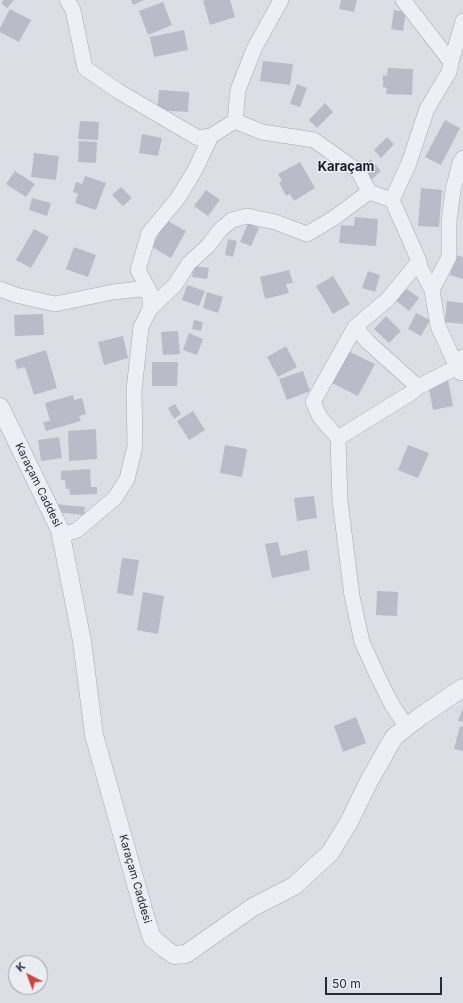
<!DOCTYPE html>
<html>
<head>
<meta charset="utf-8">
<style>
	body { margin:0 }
	#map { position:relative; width:463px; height:1003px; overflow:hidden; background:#dbdee5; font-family:Inter,sans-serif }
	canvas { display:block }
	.north { position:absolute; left:8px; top:955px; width:40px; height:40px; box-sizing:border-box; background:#ebedf3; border:1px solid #9c9fa9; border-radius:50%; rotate:318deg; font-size:11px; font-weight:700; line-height:16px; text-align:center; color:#262a3b }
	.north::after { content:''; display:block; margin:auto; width:14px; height:18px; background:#c94542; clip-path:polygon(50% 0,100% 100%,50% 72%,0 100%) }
	.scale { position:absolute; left:325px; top:977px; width:117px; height:18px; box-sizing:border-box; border:2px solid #262a3b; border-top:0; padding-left:5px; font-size:12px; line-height:14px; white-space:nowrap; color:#262a3b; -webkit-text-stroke:3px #ebedf3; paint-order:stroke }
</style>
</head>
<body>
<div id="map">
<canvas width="463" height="1003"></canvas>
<div class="north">K</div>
<div class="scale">50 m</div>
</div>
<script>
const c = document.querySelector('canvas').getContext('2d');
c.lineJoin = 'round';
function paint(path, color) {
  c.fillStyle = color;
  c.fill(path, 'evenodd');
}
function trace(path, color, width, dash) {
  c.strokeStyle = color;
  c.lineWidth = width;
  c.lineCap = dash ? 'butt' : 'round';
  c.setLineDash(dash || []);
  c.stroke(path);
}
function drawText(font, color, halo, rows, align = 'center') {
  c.font = font + ' Inter,sans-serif';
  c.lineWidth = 3;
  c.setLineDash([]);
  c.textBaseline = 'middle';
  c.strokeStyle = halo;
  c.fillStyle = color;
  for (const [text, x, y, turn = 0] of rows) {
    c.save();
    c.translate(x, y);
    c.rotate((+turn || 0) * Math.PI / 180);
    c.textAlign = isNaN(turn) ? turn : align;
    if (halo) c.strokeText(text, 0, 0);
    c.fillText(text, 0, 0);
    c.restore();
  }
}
const building = new Path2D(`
	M4 0H14L7 8 1 3Z
	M131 0H144L133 5Z
	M206 0H230L235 17 210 25 203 1Z
	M341 0H357L354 12 339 9Z
	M163 2 172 25 148 35 139 11Z
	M10 9 31 20 19 42 0 32V28Z
	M394 10 406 12 403 31 391 29Z
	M184 30 188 50 154 57 150 37Z
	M263 61 293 64 290 85 260 81Z
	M388 68 413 69 412 95 386 94 387 88 383 87V75L387 76Z
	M297 84 307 88 300 107 290 104Z
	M159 90 189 92 188 112 157 110Z
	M325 103 333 112 317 128 309 120Z
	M445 120 460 128 441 165 425 157Z
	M80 121 99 122 98 140 78 139Z
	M142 134 162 138 158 156 139 153Z
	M387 137 394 144 381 158 374 150Z
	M79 141 97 142 96 163 78 162Z
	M34 153 59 156 56 180 31 177Z
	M371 159 381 171 371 180 361 168Z
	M300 162 315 188 294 201 290 194 286 196 279 183 282 181 278 174Z
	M15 171 35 184 26 197 6 184Z
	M85 176 106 183 96 210 75 203 78 194 73 192 76 182 82 184Z
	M121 187 132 198 123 206 112 195Z
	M421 188 442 190 439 227 418 226Z
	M206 190 220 200 208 216 194 206Z
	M32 198 51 203 47 216 29 210Z
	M355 217 378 219 376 246 339 243 341 225 354 226Z
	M166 220 186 231 171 258 152 247Z
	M248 223 259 228 251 246 240 242Z
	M34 229 49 237 31 268 16 260Z
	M228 239 237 241 233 257 225 255Z
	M74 247 96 255 88 277 66 269Z
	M456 255 463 257V279L450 275Z
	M194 266 209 268 207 279 192 277Z
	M289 270 293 283 286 284 289 293 265 299 260 277Z
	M368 271 380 275 375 292 362 288Z
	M333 276 350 304 333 314 316 286Z
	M187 285 205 291 199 306 182 300Z
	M404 287 419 298 409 311 395 300Z
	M207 292 223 297 218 313 203 308Z
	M447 301 463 303V324L445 322Z
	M416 313 430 320 421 336 408 329Z
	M43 314 44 335 15 336 14 315Z
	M386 316 401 331 389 343 374 329Z
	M194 320 203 322 201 331 192 329Z
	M178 331 180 354 163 355 161 332Z
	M189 333 203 339 197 355 183 350Z
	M123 336 128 358 104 365 98 342Z
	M286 346 297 367 278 377 267 357Z
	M46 350 57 388 34 395 25 367 17 369 15 360Z
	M348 351 375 364 358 396 332 383Z
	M152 362H178L177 386H152Z
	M303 371 310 391 287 400 279 379Z
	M448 380 453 406 433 410 428 384Z
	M73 395 74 400 82 398 86 414 79 416 81 421 46 431 43 422 50 421 45 403Z
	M175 404 181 414 174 419 168 408Z
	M193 411 205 430 189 440 177 421Z
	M96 429 97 459 69 461 68 431Z
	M59 437 62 458 41 461 38 440Z
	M225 445 247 449 242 477 220 473Z
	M408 445 429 453 418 478 398 470Z
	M90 469 91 487H97V494L70 495 69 489H66L65 480H61V471Z
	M314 496 317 518 297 521 294 498Z
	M54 504 85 507 84 515 53 512Z
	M278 542 281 556 307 550 310 570 272 578 265 544Z
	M122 558 139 560 133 596 117 593Z
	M377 591 398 592 397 616 376 615Z
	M143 592 164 596 158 634 137 630Z
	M463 707V722L458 721Z
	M356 717 366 743 343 752 334 726Z
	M460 726 463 727V751L454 749Z`);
const minor = new Path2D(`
	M451 62 463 21
	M235 121 238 90 254 49 281 0
	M211 136 235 121 262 132 314 140 359 172 369 192
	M392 200 419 261 388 299 355 327 368 342 418 387
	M419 261 420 267 432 290 438 326 457 367 461 373
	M0 289 16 295 55 304 113 292 140 289 150 292
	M432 290 449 257V221L453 190 460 163 463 158
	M150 309 175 285 189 263 208 246 220 230 232 220 247 216 275 222 307 234 334 218 369 192 392 200 409 163 427 109 449 72 451 62 403 0
	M355 327 313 402 320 417 338 438 340 501 352 596 362 642 378 677 392 705 407 727
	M338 438 411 393 418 387 457 367 463 357
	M61 536 77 530 115 498 127 479 135 446 134 390 141 327 150 309V292L138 270 149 233 178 198 195 170 211 136 198 138 118 91 85 68 73 10 67 0`);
const tertiary = new Path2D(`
	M0 407 60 530 82 641 94 735 145 916 152 938 164 948 174 955 186 954 253 907 294 886 330 853 349 822 369 781 394 737 421 716 455 693 463 688`);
const streetNames = [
	["Karaçam Caddesi",38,485,64],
	["Karaçam Caddesi",135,879,74]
];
const quarterNames = [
	["Karaçam",346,167]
];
paint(building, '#b9bcc8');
trace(minor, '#a5a8b2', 16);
trace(tertiary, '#a5a8b2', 19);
trace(minor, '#eeeff4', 15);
trace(tertiary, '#eeeff4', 18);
drawText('11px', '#262a3b', '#ebedf3', streetNames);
drawText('bold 13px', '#181c2b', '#ebedf3', quarterNames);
</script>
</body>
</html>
